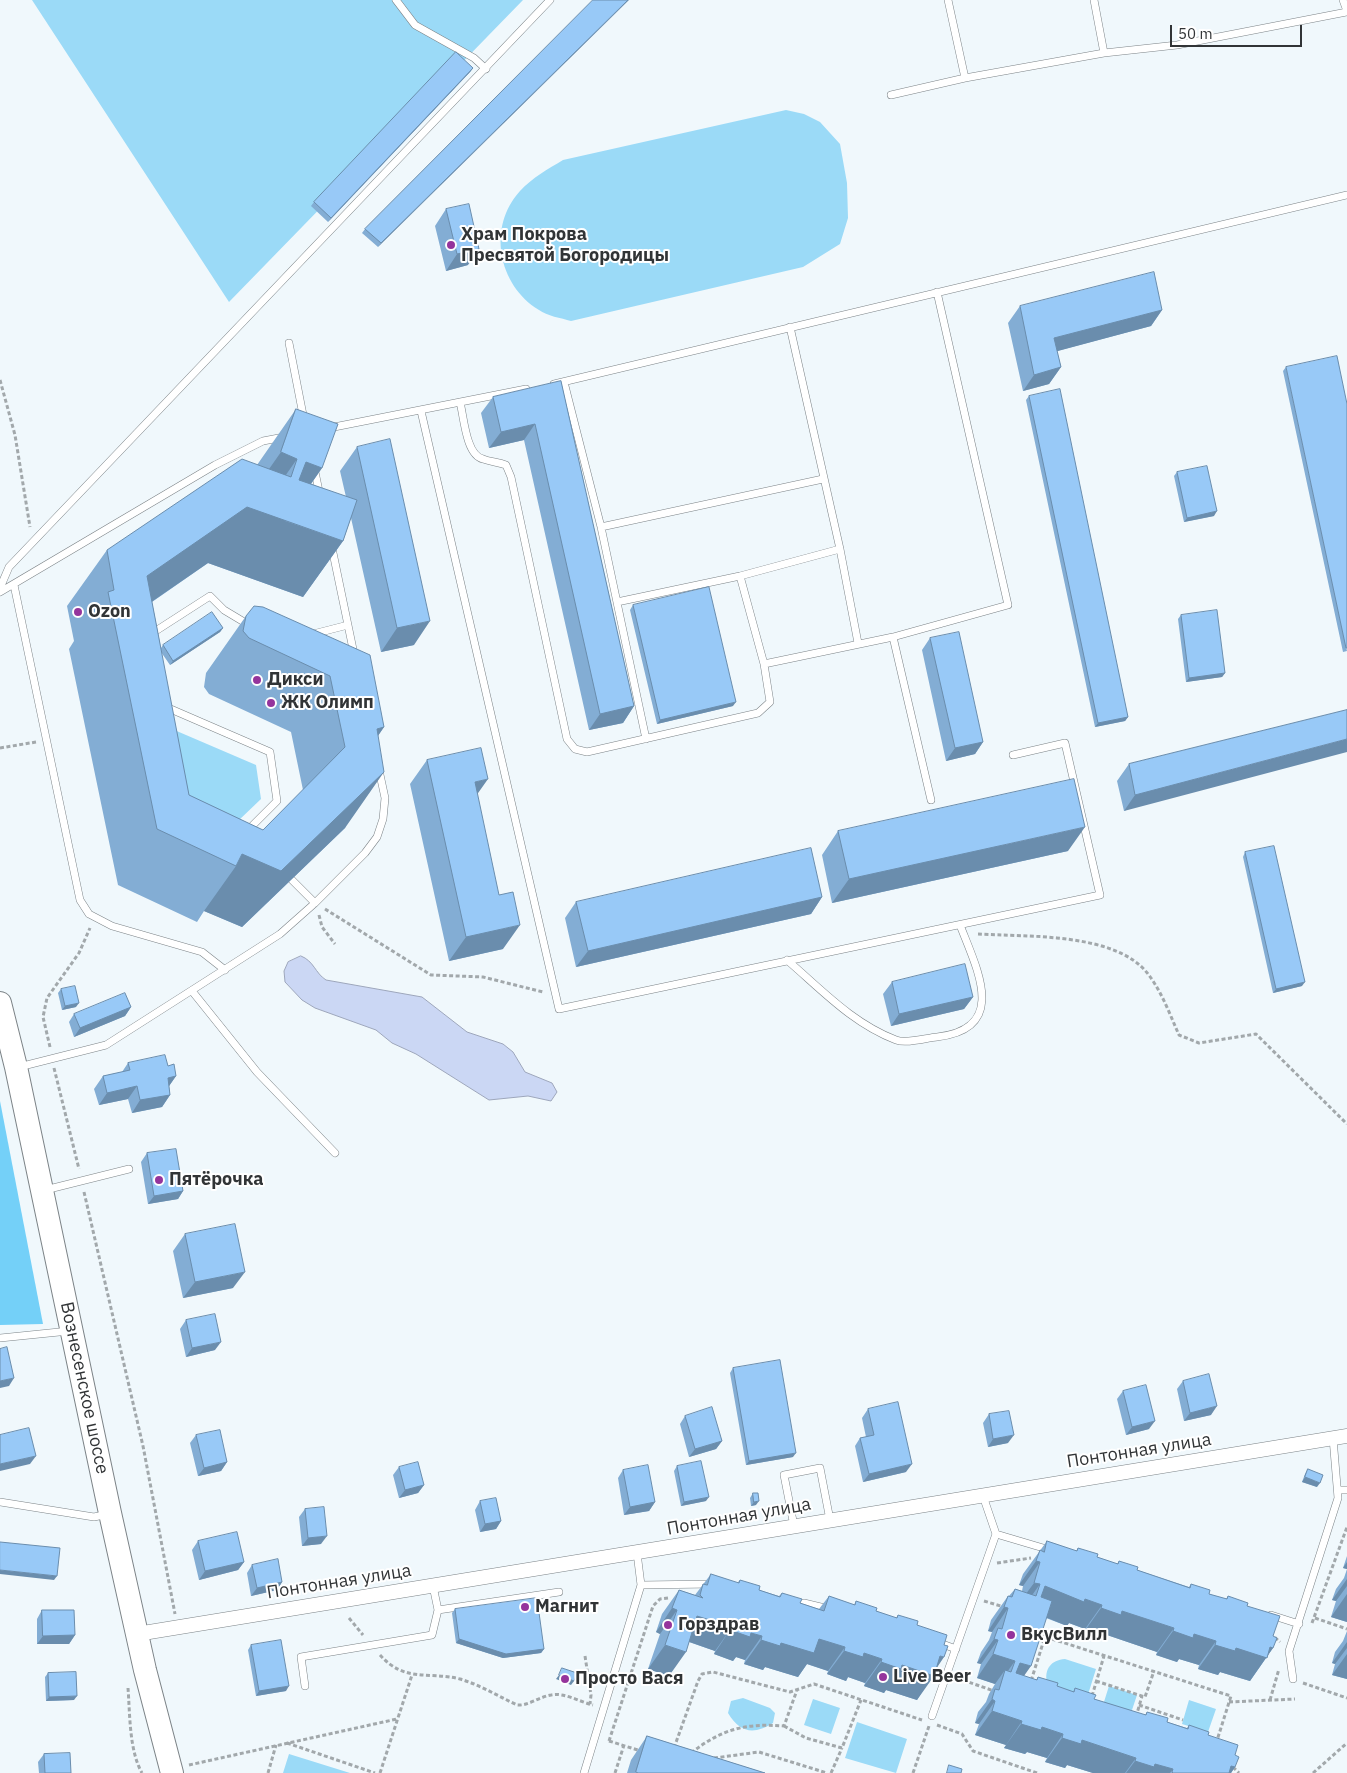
<!DOCTYPE html>
<html>
<head>
<meta charset="utf-8">
<style>
	body { margin:0 }
	#map { position:relative; width:1347px; height:1773px; overflow:hidden; background:#f0f8fc; font-family:"IBM Plex Sans",sans-serif }
	canvas { display:block }
	.scale { position:absolute; left:1170px; top:25px; width:132px; height:22px; box-sizing:border-box; border:2px solid #313436; border-top:0; padding-left:6px; font-size:15px; line-height:18px; white-space:nowrap; color:#313436; -webkit-text-stroke:4px #fff; paint-order:stroke }
</style>
</head>
<body>
<div id="map">
<canvas width="1347" height="1773"></canvas>
<div class="scale">50 m</div>
</div>
<script>
const c = document.querySelector('canvas').getContext('2d');
c.lineJoin = 'round';
function paint(path, color) {
  c.fillStyle = color;
  c.fill(path, 'evenodd');
}
function trace(path, color, width, dash) {
  c.strokeStyle = color;
  c.lineWidth = width;
  c.lineCap = dash ? 'butt' : 'round';
  c.setLineDash(dash || []);
  c.stroke(path);
}
function drawText(font, color, halo, rows, align = 'center') {
  c.font = font + ' "IBM Plex Sans",sans-serif';
  c.lineWidth = 4;
  c.setLineDash([]);
  c.textBaseline = 'middle';
  c.strokeStyle = halo;
  c.fillStyle = color;
  for (const [text, x, y, turn = 0] of rows) {
    c.save();
    c.translate(x, y);
    c.rotate((+turn || 0) * Math.PI / 180);
    c.textAlign = isNaN(turn) ? turn : align;
    if (halo) c.strokeText(text, 0, 0);
    c.fillText(text, 0, 0);
    c.restore();
  }
}
const green = new Path2D(`
	M32 0H523L229 302Z
	M786 110 804 114 820 122 840 144 847 183 848 218 840 244 803 267 571 321C561 318 547 316 539 310 498 285 487 227 520 191 532 178 548 169 563 160Z
	M172 729 256 765 261 799 214 844 184 831Z
	M1065 1659 1096 1669 1086 1701 1047 1683C1044 1669 1051 1660 1065 1659Z
	M1109 1686 1137 1695 1131 1713 1103 1705Z
	M743 1698 770 1708 775 1713 773 1723C754 1735 740 1733 728 1713L731 1701Z
	M813 1699 840 1708 831 1734 804 1725Z
	M1189 1700 1216 1709 1208 1732 1182 1724Z
	M857 1722 907 1739 896 1773 845 1758Z
	M289 1754 350 1773H283Z`);
const forest = new Path2D(`
	M0 1101 43 1324 0 1325Z`);
const water = new Path2D(`
	M301 956C314 961 315 973 326 980L422 997 467 1032 503 1044 513 1052 525 1072 552 1083 557 1092 551 1101 528 1096 489 1100 416 1054 392 1043 376 1030 315 1008 302 1000 285 982 284 971 288 962Z`);
const path = new Path2D(`
	M0 380 15 435 30 527
	M0 748 36 742
	M325 909 431 975 483 977 543 992
	M319 915 322 927 335 944
	M978 934C1026 937 1116 932 1148 974 1162 992 1170 1015 1179 1035L1199 1043 1256 1034 1347 1124
	M50 1047 43 1017 47 998 79 953 90 928
	M54 1068 79 1169
	M84 1192 143 1446 175 1614
	M997 1563 1031 1558
	M984 1601 1004 1607
	M349 1618 363 1635
	M1315 1618 1347 1629
	M1312 1623 1347 1527
	M1040 1629 1048 1641
	M1270 1633 1280 1642
	M1052 1639 1231 1696 1214 1750 1035 1687 1031 1681 1043 1643Z
	M380 1655C405 1683 428 1671 460 1679 480 1685 498 1696 517 1705 528 1706 539 1697 551 1695 564 1692 580 1702 593 1705
	M585 1656 591 1695 590 1704
	M957 1678 994 1691
	M1096 1681 1145 1697 1154 1671
	M1303 1683 1347 1698
	M128 1688C130 1714 129 1750 142 1773
	M1092 1696 1104 1656
	M1270 1700 1279 1669
	M1229 1702 1295 1699
	M1139 1705 1183 1720
	M1136 1717 1142 1696
	M937 1725 962 1734 973 1751 1037 1773
	M784 1726 806 1738 842 1748 861 1700
	M609 1741 653 1606 660 1599 668 1598
	M609 1741 641 1751
	M287 1743 375 1773
	M674 1748 698 1681 702 1674 713 1672 790 1692 814 1684 922 1720
	M691 1753C722 1729 745 1723 784 1726L797 1690
	M714 1758 759 1752 827 1773
	M189 1765 397 1719
	M1233 1767 1239 1773
	M268 1773 276 1745
	M380 1773 412 1675
	M615 1773 624 1745
	M831 1773 842 1748
	M913 1773 929 1726
	M1313 1773 1347 1743`);
const lane = new Path2D(`
	M396 0 415 25 474 58 486 69
	M948 0 965 78
	M1094 0 1104 53
	M1343 0 1347 11
	M891 95 965 78 1104 53 1177 45 1347 12
	M790 327 840 549 858 643
	M289 343 304 420
	M564 382 601 527 646 739
	M554 384 1347 195
	M460 402C464 418 466 455 483 459 491 462 498 462 506 465L511 477 567 739 575 749 587 752 758 713 770 702 764 664 740 576
	M421 411 559 1009 1100 895 1065 743 1013 755
	M329 428 526 389
	M314 467 320 496
	M601 527 823 479
	M332 548 354 654
	M14 585 80 900 89 914 112 926 202 952 225 970
	M0 588 9 567 550 0
	M0 592 215 465 263 441 284 437
	M617 602 740 576 840 549
	M151 634 210 596 224 610 249 625
	M313 634 348 625
	M893 637 931 800
	M764 664 893 637 1008 605 937 292
	M166 707 270 752 277 801 246 832
	M291 879 315 903
	M787 960C822 990 852 1023 896 1040 906 1044 926 1038 937 1037 1009 1029 977 969 960 925
	M192 991 257 1072 335 1153
	M19 1067 106 1045 280 934 315 903 365 853 377 837 383 819 385 798 379 770
	M45 1190 129 1169
	M0 1338 69 1331
	M1338 1490H1347
	M0 1502 94 1517 108 1514
	M794 1526 784 1475 820 1468 830 1520
	M996 1534 1050 1550
	M641 1585 712 1584
	M433 1586 438 1610 559 1592
	M793 1604 804 1603 829 1609
	M1271 1615 1299 1624
	M937 1642 956 1649
	M1293 1679 1289 1651 1338 1498 1333 1438
	M305 1686 301 1657 432 1635 438 1610
	M932 1716 996 1534 983 1496
	M584 1773 641 1585 637 1553`);
const street = new Path2D(`
	M137 1634 1347 1436`);
const primary = new Path2D(`
	M0 1003 16 1067 110 1513 145 1670 172 1773`);
const wall = new Path2D(`
	M593 0 378 247 362 233 365 229Z
	M473 68 470 72 328 222 311 206 314 202Z
	M446 209 468 265 446 271 435 226Z
	M1020 306 1162 310 1151 326 1057 351 1061 367 1049 384 1023 391 1008 323Z
	M1286 367 1347 651 1343 652 1283 371Z
	M561 381 634 706 623 723 589 730 524 440 489 448 481 413 493 397Z
	M1029 396 1128 717 1125 721 1095 727 1026 400Z
	M296 409 322 468 311 484 346 497 340 471 357 447 414 645 381 652 351 518 343 541 303 597 208 563 152 602 161 648 163 645 223 628 220 632 170 665 161 652 189 795 263 830 303 790 291 732 209 694 204 687 206 673 246 616 263 607 384 727 378 736 345 828 242 927 204 911 197 922 118 885 69 649 74 641 67 606 107 550 257 465Z
	M1177 472 1214 516 1184 522 1174 476Z
	M633 605 733 706 657 724 630 610Z
	M1181 615 1225 673 1222 677 1186 682 1178 619Z
	M930 638 983 742 975 754 946 761 922 650Z
	M1347 710 1124 811 1117 781 1129 764Z
	M427 760 477 794 503 949 449 961 410 784Z
	M838 831 1068 851 832 903 822 855Z
	M1245 852 1302 986 1273 993 1243 857Z
	M822 897 811 914 576 967 565 918 576 902Z
	M892 982 973 997 964 1009 891 1026 883 994Z
	M61 989 76 1007 62 1010 58 993Z
	M131 1007 125 1016 74 1037 69 1022 74 1014Z
	M128 1063 168 1066 176 1076 169 1086 170 1095 162 1107 132 1113 128 1099 99 1105 94 1089 103 1076 122 1072Z
	M147 1153 183 1191 178 1199 148 1204 141 1162Z
	M185 1234 233 1288 183 1298 173 1251Z
	M186 1320 215 1350 186 1357 180 1329Z
	M733 1368 793 1457 746 1465 730 1373Z
	M1183 1381 1211 1415 1184 1421 1177 1389Z
	M1123 1391 1149 1429 1126 1435 1117 1399Z
	M868 1409 906 1472 863 1482 855 1446 860 1438 866 1437 862 1418Z
	M989 1414 1008 1443 988 1447 983 1423Z
	M685 1416 722 1441 716 1449 689 1457 680 1424Z
	M196 1435 227 1462 221 1471 198 1476 190 1443Z
	M677 1466 706 1501 681 1506 674 1471Z
	M399 1467 424 1485 418 1493 399 1498 393 1475Z
	M1308 1469 1317 1487 1302 1482 1305 1474Z
	M623 1470 655 1502 649 1511 624 1515 618 1478Z
	M753 1493 756 1505 751 1506 750 1498Z
	M480 1501 501 1521 496 1529 480 1532 475 1510Z
	M305 1509 321 1544 302 1546 299 1517Z
	M198 1541 244 1562 238 1570 199 1580 192 1550Z
	M1047 1541 1076 1551 1078 1548 1097 1557 1117 1564 1119 1561 1137 1570 1189 1587 1191 1584 1209 1594 1226 1599 1228 1596 1247 1606 1273 1636V1648L1250 1681 1220 1672 1218 1675 1198 1669 1199 1665 1179 1659 1177 1662 1156 1655 1157 1652 1107 1635 1104 1639 1084 1632 1085 1629 1069 1623 1067 1626 1046 1618 1024 1676 1036 1680 1038 1677 1057 1686 1073 1692 1075 1688 1094 1699 1145 1715 1147 1712 1167 1722 1187 1728 1189 1725 1208 1735 1235 1755V1767L1231 1773H1093L1067 1765 1065 1768 1045 1762 1047 1758 1027 1752 1025 1754 1004 1748 1006 1745 975 1735 979 1724 975 1723 978 1712 986 1702 989 1694 995 1684 977 1678 981 1664 977 1663 981 1652 989 1640 992 1632 988 1631 991 1620 1008 1596H1009L1015 1589 1022 1591 1023 1586 1019 1585 1023 1574Z
	M1347 1556V1622L1331 1617 1336 1601 1332 1600 1336 1589 1344 1578 1347 1569 1343 1568Z
	M252 1565 282 1582 277 1590 251 1596 247 1573Z
	M711 1574 737 1583 740 1580 759 1590 779 1596 782 1593 800 1603 819 1609 829 1596 854 1605 856 1601 876 1611 896 1618 898 1615 917 1625 936 1669 917 1700 886 1690 884 1693 864 1686 865 1683 848 1677 846 1681 827 1674 828 1671 807 1664 798 1677 765 1667 763 1670 744 1664 745 1660 736 1657 733 1661 714 1654 715 1651 689 1642 669 1676 648 1669 660 1634 656 1632 662 1614 679 1590 695 1595Z
	M455 1609 544 1649 541 1653 503 1658 456 1643 452 1613Z
	M42 1610 75 1635 69 1644H37V1619Z
	M1347 1631V1679L1332 1675 1335 1664 1332 1663 1335 1652 1343 1641Z
	M251 1645 286 1691 256 1696 248 1650Z
	M48 1673 74 1700 46 1701 45 1677Z
	M647 1736 765 1773H627L631 1760Z
	M44 1754 71 1773H39L38 1762Z`);
const shadedWall = new Path2D(`
	M628 0H629L378 247 381 243Z
	M473 68 470 72 328 222 331 218Z
	M479 249 468 265 446 271 457 254Z
	M1162 310 1151 326 1043 355 1054 338Z
	M1061 367 1049 384 1023 391 1034 375Z
	M535 424 524 440 489 448 501 432Z
	M281 452 297 459 260 512 306 462 322 468 285 521 343 541 303 597 208 563 115 627 147 576 241 509Z
	M1217 511 1214 516 1184 522 1187 518Z
	M430 621 414 645 381 652 397 628Z
	M223 628 220 632 170 665 173 661Z
	M1225 673 1222 677 1186 682 1189 678Z
	M736 702 733 706 657 724 660 720Z
	M634 706 623 723 589 730 600 714Z
	M1128 717 1125 721 1095 727 1098 723Z
	M384 727 345 783 377 729Z
	M1347 739V752L1124 811 1135 795Z
	M983 742 975 754 946 761 955 748Z
	M384 772 345 828 242 927 204 911 236 866 242 854Z
	M488 779 471 803 475 782Z
	M1085 827 1068 851 832 903 849 879Z
	M822 897 811 914 576 967 588 951Z
	M520 925 503 949 449 961 466 937Z
	M1305 982 1302 986 1273 993 1276 989Z
	M973 997 964 1009 891 1026 899 1014Z
	M79 1003 76 1007 62 1010 65 1006Z
	M131 1007 125 1016 74 1037 80 1028Z
	M176 1076 167 1089 168 1078Z
	M137 1086 128 1099 99 1105 107 1093Z
	M170 1095 162 1107 132 1113 140 1100Z
	M183 1191 178 1199 148 1204 154 1196Z
	M245 1272 233 1288 183 1298 195 1282Z
	M221 1342 215 1350 186 1357 192 1348Z
	M14 1378 9 1386 0 1388V1381Z
	M1217 1406 1211 1415 1184 1421 1190 1413Z
	M1155 1421 1149 1429 1126 1435 1132 1427Z
	M1014 1435 1008 1443 988 1447 993 1439Z
	M722 1441 716 1449 689 1457 695 1449Z
	M796 1453 793 1457 746 1465 749 1461Z
	M36 1456 30 1464 0 1471V1464Z
	M227 1462 221 1471 198 1476 204 1468Z
	M912 1464 906 1472 863 1482 869 1474Z
	M1305 1477 1320 1483 1317 1487 1302 1482Z
	M424 1485 418 1493 399 1498 405 1490Z
	M709 1497 706 1501 681 1506 684 1502Z
	M759 1501 756 1505 751 1506 754 1502Z
	M655 1502 649 1511 624 1515 630 1507Z
	M501 1521 496 1529 480 1532 485 1524Z
	M327 1536 321 1544 302 1546 308 1538Z
	M1036 1561 1040 1562 1023 1586 1019 1585Z
	M244 1562 238 1570 199 1580 205 1571Z
	M1347 1562V1569L1343 1568Z
	M0 1570 57 1576 54 1580 0 1574Z
	M1347 1579V1586L1336 1601 1332 1600Z
	M282 1582 277 1590 251 1596 257 1588Z
	M1034 1583 1040 1584 1023 1608 1017 1606Z
	M1045 1586 1085 1599 1102 1605 1085 1629 1069 1623 1067 1626 1028 1610Z
	M1347 1594V1622L1331 1617Z
	M1004 1607 1008 1608 992 1632 988 1631Z
	M672 1608 677 1610 660 1634 656 1632Z
	M1101 1608 1122 1611 1174 1628 1157 1652 1107 1635 1104 1639 1084 1632Z
	M697 1616 732 1627 715 1651 681 1639Z
	M730 1630 751 1633 762 1636 745 1660 736 1657 733 1661 714 1654Z
	M1173 1631 1194 1634 1216 1641 1199 1665 1179 1659 1177 1662 1156 1655Z
	M75 1635 69 1644H37L43 1636Z
	M459 1639 544 1649 541 1653 503 1658 456 1643Z
	M819 1639 845 1647 828 1671 807 1664 798 1677 765 1667 763 1670 744 1664 761 1640 781 1643Z
	M994 1639 998 1640 981 1664 977 1663Z
	M1347 1642V1648L1335 1664 1332 1663Z
	M665 1645 686 1652 669 1676 648 1669Z
	M1215 1645 1236 1648 1270 1647 1273 1648 1250 1681 1220 1672 1218 1675 1198 1669Z
	M844 1651 864 1653 882 1659 865 1683 848 1677 846 1681 827 1674Z
	M993 1654 1015 1661 1002 1679 1005 1670 995 1684 977 1678Z
	M1347 1654V1679L1332 1675Z
	M940 1656 944 1657 932 1675 934 1676 917 1700 886 1690 884 1693 864 1686 881 1662 902 1665Z
	M1020 1663 1031 1666 1014 1690 1003 1687Z
	M559 1675 574 1681 571 1685 556 1679Z
	M289 1686 286 1691 256 1696 259 1691Z
	M77 1696 74 1700 46 1701 49 1697Z
	M992 1699 995 1701 979 1724 975 1723Z
	M992 1711 1022 1721 1006 1745 975 1735Z
	M1021 1724 1042 1727 1063 1734 1047 1758 1027 1752 1025 1754 1004 1748Z
	M1062 1738 1082 1740 1136 1758 1125 1773H1093L1067 1765 1065 1768 1045 1762Z
	M1135 1761 1155 1764 1173 1769 1170 1773H1126Z
	M1231 1766 1235 1767 1231 1773H1226Z`);
const building = new Path2D(`
	M593 0H628L381 243 365 229Z
	M456 52 473 68 331 218 314 202Z
	M469 204 479 249 457 254 446 209Z
	M1154 272 1162 310 1054 338 1061 367 1034 375 1020 306Z
	M1337 356 1347 404V648H1346L1286 367Z
	M561 381 634 706 600 714 535 424 501 432 493 397Z
	M1060 389 1128 717 1098 723 1029 396Z
	M296 409 338 424 322 468 306 462 299 480 357 500 343 541 247 507 147 576 189 795 263 830 345 747 330 676 249 638 243 631 246 616 254 606 263 607 370 655 384 727 377 729 384 772 281 871 242 854 236 866 157 829 108 592 114 590 107 550 242 459 291 477 297 459 281 452Z
	M390 439 430 621 397 628 357 447Z
	M1207 466 1217 511 1187 518 1177 472Z
	M709 587 736 702 660 720 633 605Z
	M1217 610 1225 673 1189 678 1181 615Z
	M212 612 223 628 173 661 163 645Z
	M959 632 983 742 955 748 930 638Z
	M1347 710V739L1135 795 1129 764Z
	M481 748 488 779 475 782 499 895 513 892 520 925 466 937 427 760Z
	M1074 779 1085 827 849 879 838 831Z
	M1274 846 1305 982 1276 989 1245 852Z
	M811 848 822 897 588 951 576 902Z
	M965 964 973 997 899 1014 892 982Z
	M75 986 79 1003 65 1006 61 989Z
	M125 993 131 1007 80 1028 74 1014Z
	M165 1055 168 1066 174 1064 176 1076 168 1078 170 1095 140 1100 137 1086 107 1093 103 1076 130 1070 128 1063Z
	M176 1149 183 1191 154 1196 147 1153Z
	M235 1224 245 1272 195 1282 185 1234Z
	M215 1314 221 1342 192 1348 186 1320Z
	M7 1347 14 1378 0 1381V1349Z
	M780 1360 796 1453 749 1461 733 1368Z
	M1209 1374 1217 1406 1190 1413 1183 1381Z
	M1146 1385 1155 1421 1132 1427 1123 1391Z
	M898 1402 912 1464 869 1474 860 1438 874 1435 868 1409Z
	M712 1407 722 1441 695 1449 685 1416Z
	M1009 1411 1014 1435 993 1439 989 1414Z
	M29 1428 36 1456 0 1464V1435Z
	M220 1430 227 1462 204 1468 196 1435Z
	M701 1461 709 1497 684 1502 677 1466Z
	M418 1462 424 1485 405 1490 399 1467Z
	M648 1465 655 1502 630 1507 623 1470Z
	M1308 1469 1323 1475 1320 1483 1305 1477Z
	M753 1493H758L759 1501 754 1502Z
	M496 1498 501 1521 485 1524 480 1501Z
	M324 1507 327 1536 308 1538 305 1509Z
	M237 1532 244 1562 205 1571 198 1541Z
	M1047 1541 1077 1551 1078 1548 1098 1554 1097 1557 1118 1564 1119 1561 1138 1567 1137 1570 1190 1588 1191 1584 1210 1590 1209 1594 1227 1599 1228 1596 1248 1603 1247 1606 1280 1616 1273 1636 1277 1638 1273 1648 1270 1647 1267 1658 1236 1648 1235 1651 1215 1645 1216 1641 1194 1634 1193 1638 1173 1631 1174 1628 1122 1611 1121 1615 1101 1608 1102 1605 1085 1599 1084 1602 1045 1586 1041 1597 1052 1601 1031 1666 1020 1663 1016 1673 1037 1680 1038 1677 1058 1683 1057 1686 1074 1692 1075 1688 1096 1695 1094 1699 1146 1715 1147 1712 1168 1718 1167 1722 1188 1729 1189 1725 1209 1732 1208 1735 1238 1745 1235 1755 1239 1757 1235 1767 1231 1766 1229 1773H1173L1172 1772 1173 1769 1155 1764 1154 1767 1135 1761 1136 1758 1082 1740 1081 1744 1062 1738 1063 1734 1042 1727 1041 1730 1021 1724 1022 1721 992 1711 995 1701 992 1699 995 1689 999 1690 1005 1670 1011 1672 1015 1661 993 1654 998 1640 994 1639 998 1628 1002 1629 1008 1608 1004 1607 1008 1596 1012 1597 1015 1589 1036 1596 1040 1584 1034 1583 1040 1562 1036 1561 1040 1550 1044 1552Z
	M0 1542 60 1548 57 1576 0 1570Z
	M278 1559 282 1582 257 1588 252 1565Z
	M711 1574 739 1583 740 1580 760 1586 759 1590 780 1597 782 1593 802 1599 800 1603 824 1611 829 1596 855 1605 856 1601 877 1608 876 1611 897 1618 898 1615 918 1621 917 1625 947 1635 944 1645 948 1646 944 1657 940 1656 934 1676 902 1665 901 1669 881 1662 882 1659 864 1653 863 1657 844 1651 845 1647 819 1639 814 1653 781 1643 780 1646 761 1640 762 1636 751 1633 750 1637 730 1630 732 1627 697 1616 686 1652 665 1645 677 1610 672 1608 679 1590 703 1598 700 1595 703 1584 707 1585Z
	M537 1598 544 1649 506 1654 459 1639 455 1609Z
	M42 1610H74L75 1635 43 1636Z
	M281 1640 289 1686 259 1691 251 1645Z
	M562 1668 577 1673 574 1681 559 1675Z
	M76 1672 77 1696 49 1697 48 1673Z
	M647 1736 765 1773H638L636 1772Z
	M70 1753 71 1773H45L44 1754Z
	M949 1765 962 1769 961 1773H947Z`);
const markers = [
	[451,245,5,"#95349c"],
	[78,612,5,"#95349c"],
	[257,680,5,"#95349c"],
	[271,703,5,"#95349c"],
	[159,1180,5,"#95349c"],
	[525,1607,5,"#95349c"],
	[668,1625,5,"#95349c"],
	[1011,1635,5,"#95349c"],
	[883,1677,5,"#95349c"],
	[565,1679,5,"#95349c"]
];
const poiNames = [
	["Храм Покрова",461,235],
	["Пресвятой Богородицы",461,256],
	["Ozon",88,612],
	["Дикси",267,680],
	["ЖК Олимп",281,703],
	["Пятёрочка",169,1180],
	["Магнит",535,1607],
	["Горздрав",678,1625],
	["ВкусВилл",1021,1635],
	["Live Beer",893,1677],
	["Просто Вася",575,1679]
];
const streetNames = [
	["Вознесенское шоссе",84,1388,78],
	["Понтонная улица",1139,1451,-9],
	["Понтонная улица",739,1517,-10],
	["Понтонная улица",339,1582,-9]
];
paint(green, '#9bdaf7');
paint(forest, '#74d0f8');
paint(water, '#cbd7f4');
trace(water, '#9da6bb', 1);
trace(lane, '#7c8387', 8);
trace(street, '#7c8387', 15);
trace(primary, '#7c8387', 24);
trace(path, '#a2a8ab', 3, [4, 2.5]);
trace(lane, '#fff', 7);
trace(street, '#fff', 14);
trace(primary, '#fff', 22);
paint(wall, '#83add4');
paint(shadedWall, '#6a8dad');
paint(building, '#98c9f7');
trace(building, '#6a8dad', 1);
for (const [x, y, r, color] of markers) {
  const dot = new Path2D();
  dot.arc(x, y, r, 0, 2 * Math.PI);
  c.fillStyle = color;
  c.fill(dot);
  trace(dot, '#fff', 2);
}
drawText('bold 18px', '#313436', '#fff', poiNames, 'left');
drawText('18px', '#313436', '#fff', streetNames);
</script>
</body>
</html>
